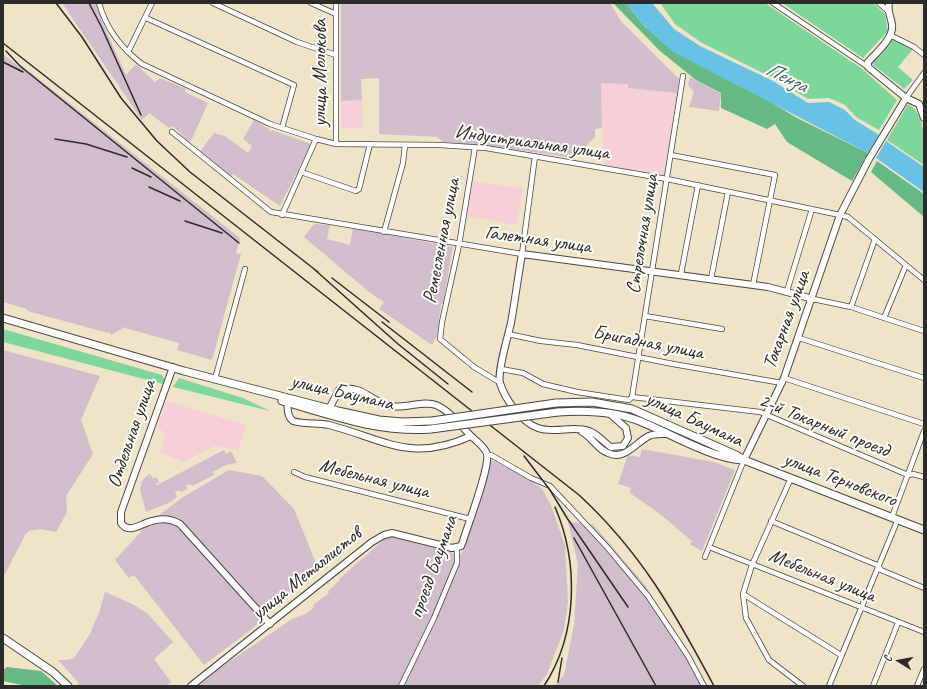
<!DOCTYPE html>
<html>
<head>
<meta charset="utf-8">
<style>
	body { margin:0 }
	#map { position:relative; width:927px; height:689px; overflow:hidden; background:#efe4c7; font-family:Caveat,sans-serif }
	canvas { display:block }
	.frame { position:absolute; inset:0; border:4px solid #2b2b2b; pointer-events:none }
	.north { position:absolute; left:879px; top:641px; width:40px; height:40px; -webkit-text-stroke:3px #fdfcf7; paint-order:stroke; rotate:281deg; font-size:11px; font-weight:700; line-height:16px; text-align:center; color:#2b2b2b }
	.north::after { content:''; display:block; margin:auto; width:14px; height:18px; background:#2b2b2b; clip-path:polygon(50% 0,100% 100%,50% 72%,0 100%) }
</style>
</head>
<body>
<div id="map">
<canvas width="927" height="689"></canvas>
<div class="frame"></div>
<div class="north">С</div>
</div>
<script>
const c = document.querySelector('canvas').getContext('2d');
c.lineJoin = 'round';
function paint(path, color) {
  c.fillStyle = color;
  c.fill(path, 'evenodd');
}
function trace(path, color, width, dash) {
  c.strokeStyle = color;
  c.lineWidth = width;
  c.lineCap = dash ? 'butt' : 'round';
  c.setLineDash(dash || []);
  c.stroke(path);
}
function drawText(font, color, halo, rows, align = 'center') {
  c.font = font + ' Caveat,sans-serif';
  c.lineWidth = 4;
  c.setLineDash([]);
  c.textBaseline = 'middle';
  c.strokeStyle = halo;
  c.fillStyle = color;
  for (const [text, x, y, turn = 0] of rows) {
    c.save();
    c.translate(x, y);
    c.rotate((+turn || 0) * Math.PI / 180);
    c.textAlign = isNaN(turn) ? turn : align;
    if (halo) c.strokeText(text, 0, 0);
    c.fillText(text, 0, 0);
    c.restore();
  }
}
const built = new Path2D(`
	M608 82 628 84V88L677 93 665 176 604 165 601 83Z
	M362 100V128H341V101Z
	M473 181 523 189 517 225 467 216Z
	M167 401 246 425 238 450 214 446 184 462 160 453 165 439 163 431 157 428Z`);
const industrial = new Path2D(`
	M62 3H96L103 24 126 75 136 64 155 82 160 78 186 89 185 92 208 103 190 143 173 126 169 128 149 113 142 120Z
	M341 3H610L621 21 679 79 677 93 628 88V84L601 83 602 128 595 129V137L574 158 484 145 443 142 437 137 379 134V78L361 79 362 100 341 101Z
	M3 54 19 67 21 65 240 238 236 253 241 254 212 360 177 350 179 343 132 330 121 327 122 329 111 335 109 332 108 333 42 315 27 311V309L3 302Z
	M690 77 721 94 719 111 689 107 694 92 688 85Z
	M254 120 269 129 271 132 272 130 311 144 280 206 233 174 231 177 208 157H205L199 153 214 133 225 136 248 153 252 146 243 139Z
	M314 224 330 225 327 239 350 245 353 228 453 247 443 304H441L437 336 432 345 379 309 384 302 369 292 304 237Z
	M3 350 100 376 81 420 93 454 66 496 67 512 56 532 40 529 29 531 25 535 3 578Z
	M642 449 714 462 735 470 702 551 690 544 692 541 660 514 630 493 631 488 618 484 628 455 640 457Z
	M224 450 226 454 231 451 237 463 226 465 213 472 214 475 192 486 190 484 186 486 187 489 181 492 179 490 175 492 177 497 171 502 146 512 140 490 142 481 148 475 150 474 153 479 156 477 159 482 156 484 157 485Z
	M491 460 524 475 542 489 551 505 565 546 568 602 564 630 547 674 538 686H198L217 670 292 619 306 614 314 607 313 605 329 593 328 591 340 580 339 579 388 536 461 555Z
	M229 470 262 476 294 509 318 568 300 583 252 629 204 665 134 575 129 578 115 560 150 522 183 497Z
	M568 522 593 524 645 585 704 686H555L564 675 574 625 578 564Z
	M105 592 132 604 147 613 173 642 154 659 171 682 166 686H77L78 682 58 660H67L74 658 90 634 100 610Z`);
const green = new Path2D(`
	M660 3H765L861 68 897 100 879 130 856 117 845 105 829 98 808 99 773 78 702 43 675 24Z
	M782 3H873L885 14 888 31 863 58Z
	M893 38 913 49 898 67 913 80 904 89 871 63Z
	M908 104C927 114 924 147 924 165L887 140Z
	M3 329 162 375 165 380 163 384 3 342Z
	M179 378 243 398 270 411 173 387Z`);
const forest = new Path2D(`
	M613 3H626L645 27 797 118 868 153 852 181 787 142 775 124 767 129 721 108V93L696 80 660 51Z
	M877 161 924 194V217L871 172Z
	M7 667 41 671 58 686H27L3 681 4 669Z`);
const water = new Path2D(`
	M626 3H652L674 29 700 46 773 81 808 103 829 102 845 110 855 120 879 135 868 153 673 52 645 27Z
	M886 141 924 167V192L876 158Z`);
const minor = new Path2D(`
	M99 3C106 29 121 48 142 64L270 124 316 139 336 144 440 145 486 148 667 179 840 215 848 217 924 280
	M213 3 297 42 336 55
	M311 3 336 14
	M773 3 868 67
	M879 3 888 11
	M146 18 294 85 282 128
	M890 35 914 47 924 55
	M128 52 152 3
	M906 98 924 73
	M172 132 271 212 522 254 535 156
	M336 144V3
	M475 147 459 245 442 322 440 339 474 367 499 382
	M671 155 775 175 753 285
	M301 172 356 191 359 189 370 144
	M282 215 316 139
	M384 232 403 163 405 145
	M681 274 698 185
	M711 279 728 192
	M787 291 812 209
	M813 299 851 307 924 331
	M851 307 875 239
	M645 316 722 329
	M884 318 906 265
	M508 334 541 341 577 345 673 364 782 383
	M799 338 924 378
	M501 369 523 373 543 384 577 392 629 400 632 397 760 412 908 475 913 474 924 477
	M784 378 924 424
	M215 379 245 269
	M632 397 683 76
	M487 455H491L531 478 550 486 607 547 648 596 688 656 704 686
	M294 472 305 477 470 519
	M791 478 752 565 743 594 746 618 769 660 803 686
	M892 517 924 431
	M771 521 877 565 881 570 924 588
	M709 547 924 632
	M705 557 744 460
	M743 594 841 655
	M401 686 434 618 457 563V548
	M829 686 898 519
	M873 686 898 623
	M917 686 924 669`);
const tertiary = new Path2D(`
	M889 3C887 12 891 16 892 25 894 38 876 53 868 62V67L906 98 919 104 924 118
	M173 367 121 512V523C129 535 142 523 152 521 162 518 171 519 180 524L270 624
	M329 409 339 390C363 384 369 401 390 406 405 409 423 400 436 405 449 410 461 426 471 436
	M609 413 626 428 628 438 623 446 611 447C603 442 598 434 589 431 573 425 555 434 538 428 521 422 505 399 500 383 497 372 508 336 511 323 515 300 518 277 522 254L768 287 813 299
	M582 432C592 437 597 449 608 453 625 461 636 442 649 436 654 433 662 434 668 434
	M744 460 784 378 840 215 869 159 906 98
	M191 686 372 542 384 535 392 533 452 548 461 546 463 541C468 524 490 468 487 454 485 447 476 441 471 436 411 463 386 440 329 425 318 422 305 425 293 421 287 416 287 409 288 402`);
const secondary = new Path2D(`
	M3 638 53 672 68 686`);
const primary = new Path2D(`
	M3 318 184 371 338 411 379 420 402 422 432 421
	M282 401C331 415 379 433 431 429
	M556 403 592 402 632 409 736 455 744 460 924 530
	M558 412C586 410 616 411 642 422 671 434 711 458 742 460`);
const rail = new Path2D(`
	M56 3 82 37 121 98 157 141 190 172 318 272
	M89 3 101 26 141 115
	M3 43 579 495C641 552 675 613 714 686
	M6 51 20 66 239 243
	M3 62 23 72
	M55 139 86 144 127 157
	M132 168 151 177
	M149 187 180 201
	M185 221 222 233
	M314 269 398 344 448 384
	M332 278 389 322
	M382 322 472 392
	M524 456 550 490 567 518 628 607
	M574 538 656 686
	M558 682 562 658
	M544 686C578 634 579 563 555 507`);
const primaryBridge = new Path2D(`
	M432 421 556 403
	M431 429 558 412`);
const streetNames = [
	["улица Молокова",321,73,-90],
	["Индустриальная улица",532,143,8],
	["Стрелочная улица",643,234,-81],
	["Галетная улица",538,240,8],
	["Ремесленная улица",442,241,-79],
	["Токарная улица",787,320,-70],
	["Бригадная улица",648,343,11],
	["улица Баумана",342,393,13],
	["улица Баумана",694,420,25],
	["2-й Токарный проезд",824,426,22],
	["Отдельная улица",132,434,-71],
	["Мебельная улица",374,479,14],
	["улица Терновского",840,480,21],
	["проезд Баумана",434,567,-70],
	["улица Металлистов",307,574,-39],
	["Мебельная улица",822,576,22]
];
const waterNames = [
	["Пенза",786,78,26]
];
paint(built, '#f6cfd9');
paint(industrial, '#d1bdcb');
paint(green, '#7dd79d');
paint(forest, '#66b884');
paint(water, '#67c2e5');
trace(minor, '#484742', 6);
trace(tertiary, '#484742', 8);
trace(secondary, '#484742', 9);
trace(primary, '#484742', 9);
trace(minor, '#fff', 4.5);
trace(tertiary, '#fff', 6);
trace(secondary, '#fff', 7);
trace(primary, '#fff', 7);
trace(rail, '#2b2b2b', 1.5);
trace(primaryBridge, '#484742', 9, []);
trace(primaryBridge, '#fff', 7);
drawText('20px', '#2b2b2b', '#fdfcf7', streetNames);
drawText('italic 21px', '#40606c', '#fdfcf7', waterNames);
</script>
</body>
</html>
